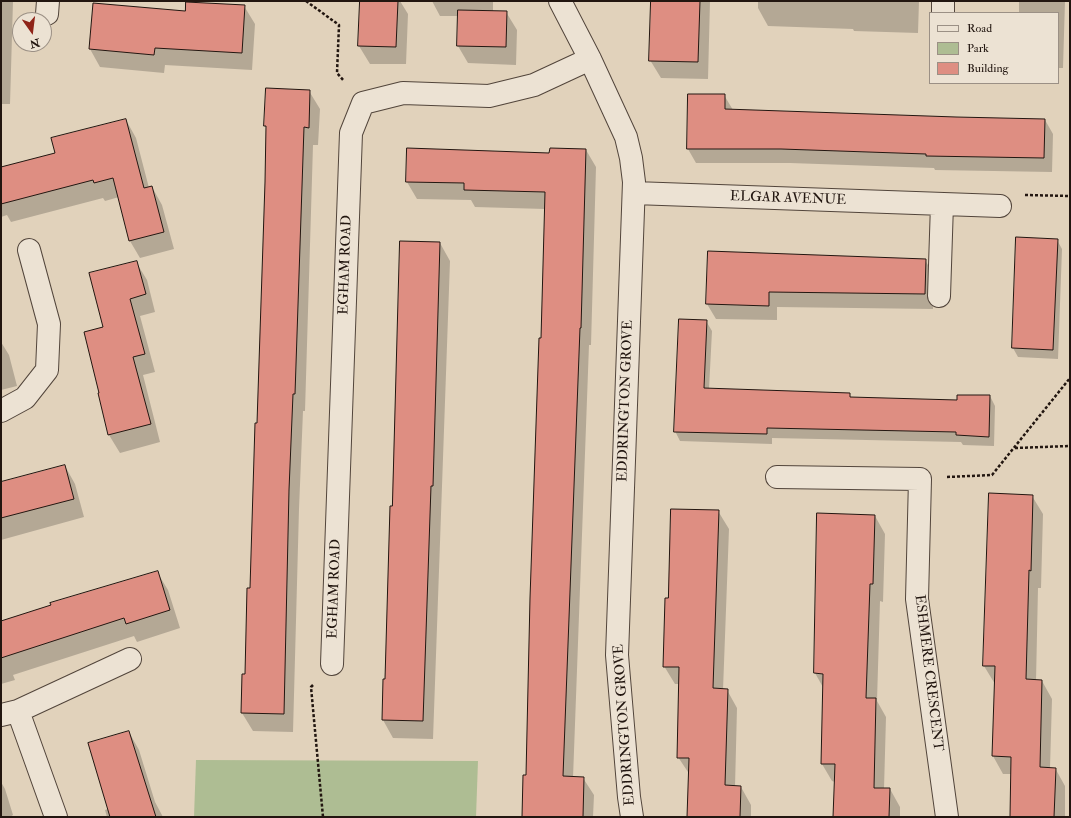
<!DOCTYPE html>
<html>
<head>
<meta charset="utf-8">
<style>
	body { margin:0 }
	#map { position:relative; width:1071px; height:818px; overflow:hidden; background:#e1d2bb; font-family:"IM FELL Double Pica",serif }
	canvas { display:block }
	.frame { position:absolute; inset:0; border:2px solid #221610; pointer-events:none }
	.legend { position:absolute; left:929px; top:12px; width:130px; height:72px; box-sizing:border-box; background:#ece2d3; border:1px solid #9b9085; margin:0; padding:5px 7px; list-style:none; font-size:12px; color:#221610 }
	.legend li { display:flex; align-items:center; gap:8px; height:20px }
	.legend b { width:20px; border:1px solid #9b9085 }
	.north { position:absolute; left:12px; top:12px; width:40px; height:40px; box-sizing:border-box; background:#ece2d3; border:1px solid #9b9085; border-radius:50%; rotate:166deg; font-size:11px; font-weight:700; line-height:16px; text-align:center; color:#221610 }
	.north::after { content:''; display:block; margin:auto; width:14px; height:18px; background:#8f2418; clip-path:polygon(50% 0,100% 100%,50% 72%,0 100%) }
</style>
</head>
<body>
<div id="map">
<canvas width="1071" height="818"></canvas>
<div class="frame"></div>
<ul class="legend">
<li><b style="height:5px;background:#ece2d3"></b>Road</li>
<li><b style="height:11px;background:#aebd93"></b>Park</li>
<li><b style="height:11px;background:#de8e82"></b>Building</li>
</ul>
<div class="north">N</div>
</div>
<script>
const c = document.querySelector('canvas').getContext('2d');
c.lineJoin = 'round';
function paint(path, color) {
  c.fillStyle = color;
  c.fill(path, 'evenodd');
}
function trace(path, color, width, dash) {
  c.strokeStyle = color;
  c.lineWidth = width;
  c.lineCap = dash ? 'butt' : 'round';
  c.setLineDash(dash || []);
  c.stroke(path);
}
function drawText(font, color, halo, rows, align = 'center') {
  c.font = font + ' "IM FELL Double Pica",serif';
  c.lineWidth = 3.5;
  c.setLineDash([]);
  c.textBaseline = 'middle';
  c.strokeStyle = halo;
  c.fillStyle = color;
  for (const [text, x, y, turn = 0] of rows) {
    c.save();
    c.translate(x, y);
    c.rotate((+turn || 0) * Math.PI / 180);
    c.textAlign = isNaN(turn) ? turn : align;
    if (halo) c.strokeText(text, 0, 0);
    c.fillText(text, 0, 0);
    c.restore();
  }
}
const green = new Path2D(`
	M196 760 478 761 476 817H194Z`);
const shadow = new Path2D(`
	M1 1H13L10 104H1Z
	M361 1H400L408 14 406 64H370L359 46Z
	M432 1H493V11L506 12 517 30 516 65 468 63 458 46V16H440Z
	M652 1H710L708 79 661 78 650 60Z
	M758 1H919L918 33 854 31 853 29 768 26 758 8Z
	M1019 1H1065L1063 68H1058V13H1019Z
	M244 6 255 24 252 70 165 65 164 73 100 67 90 49Z
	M309 91 320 109 318 145H313L305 411H303L299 509 293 732 253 731 242 713 246 675 251 589 258 424 267 129 265 126Z
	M724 95 733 110 956 118 1045 120 1053 134 1052 172 935 170 934 168 790 163H696L688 149Z
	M126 120 136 138 149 188 152 187 162 205 174 249 140 258 130 241 119 197 105 201 103 198 11 222 7 215 1 217V168L56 154Z
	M586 150 596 167 591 345H589L573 778H583L594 795 593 817H523L527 776 545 209 475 207 471 200 417 199 407 182 550 154Z
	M1057 240 1062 249 1058 359 1018 357 1013 348Z
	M440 243 450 261 433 739 393 738 383 720 392 507Z
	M925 260 934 275 933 309 777 307V320L716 319 707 304Z
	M136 262 147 280 155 312 140 316 155 372 143 375 160 442 120 453 109 435 99 394 105 328Z
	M706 321 712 331 709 389 849 394 851 398 958 401 990 396 995 406 994 446 963 445 961 442 772 438V444L680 441 675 431Z
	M1 342 9 355 17 386 1 390Z
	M65 466 75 484 84 517 1 540V483Z
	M1032 496 1043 514 1041 588H1038L1036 681H1042L1052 699 1050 768H1055L1065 786V817H1011L1012 774H1003L993 756 995 684 984 666Z
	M718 511 729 529 723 690H727L737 708 735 787H741L751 805V817H688L690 775 678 757 680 684H675L664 666 669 599Z
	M818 514 875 516 885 534 883 602 880 601 877 701 886 717 884 789H890L900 807V817H834L835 782 832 781 822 764 824 689 815 673Z
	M157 572 168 590 180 628 137 642 134 636 13 675 15 680 1 684V624Z
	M129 732 139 750 155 802 163 817H107L105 810 108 809Z
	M1 782 5 789 13 815 10 817H1Z`);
const building = new Path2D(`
	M360 1H398L396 47 358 46Z
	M651 1H700L698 62 649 61Z
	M186 2 245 5 242 53 155 48 154 55 89 49 93 3 185 11Z
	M458 10 507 11 506 47 457 46Z
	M266 88 310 90 309 128 304 127 295 394H293L289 490 284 714 241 713 242 674H245L247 588H250L255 423H257L265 182 266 126H264Z
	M688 94H725V109L956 117 1045 119 1044 158 926 156V154L781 149H687Z
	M126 119 144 188 152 186 164 232 129 241 113 178 94 183 93 180 1 204V167L55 153 51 138Z
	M407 148 549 153 550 148 586 149 581 328H580L563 776 584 777 583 817H522L523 775H526L530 598 539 338H541L545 192 464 190V183L406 182Z
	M1016 237 1058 239 1053 350 1012 348Z
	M400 241 440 242 433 486H431L423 721 382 720 383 679H385L390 506H392Z
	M708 251 926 259 925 294 769 292V306L706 304Z
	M137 261 146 294 130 299 145 354 133 357 151 424 108 435 98 393H99L84 332 103 327 89 273Z
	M679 319 707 320 704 388 850 393V397L957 400V395H990L989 437 956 435V432L767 428V434L674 432Z
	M65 465 74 499 1 518V482Z
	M989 493 1033 495 1031 571 1029 570 1026 679 1042 680 1040 767 1056 768 1054 817H1010L1011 757 992 756 995 666H983Z
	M671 509 719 510 713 688 728 689 725 785 741 786 740 817H687L689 758H677L679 667H663L665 598H668Z
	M817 513 875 515 873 584H870L866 698H876L874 788H890L889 817H833L835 764H821L823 674 814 673Z
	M158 571 170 610 126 624 124 618 1 658V621L51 605 50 603Z
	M129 731 156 817H110L88 743Z`);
const path = new Path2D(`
	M306 1 339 25 337 73 344 81
	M1025 195 1070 196
	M1015 448 1070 446
	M947 477 992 475 1070 378
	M313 685 311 687 323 817`);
const street = new Path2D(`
	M560 1 590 59 626 137 631 158 634 182 617 655 629 797 632 817
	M943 13V1
	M47 14 48 1
	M634 193 1000 206
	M939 296 942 204
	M1 411 25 398 47 370 49 324 29 250
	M777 477 920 479 917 599 947 817
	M332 664 351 133 363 103 403 93 489 96 534 85 590 59
	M18 711 56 817
	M1 715 18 711 130 659`);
const streetNames = [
	["ELGAR AVENUE",788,199,2],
	["EGHAM ROAD",346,265,-88],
	["EDDRINGTON GROVE",626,401,-88],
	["EGHAM ROAD",335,589,-88],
	["ESHMERE CRESCENT",928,673,83],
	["EDDRINGTON GROVE",625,725,-94]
];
paint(green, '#aebd93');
paint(shadow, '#0003');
paint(building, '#de8e82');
trace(building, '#221610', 1);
trace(street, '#52453b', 24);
trace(path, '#221610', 2.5, [3, 2]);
trace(street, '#ece2d3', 22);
drawText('14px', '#221610', '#ece2d3', streetNames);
</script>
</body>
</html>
